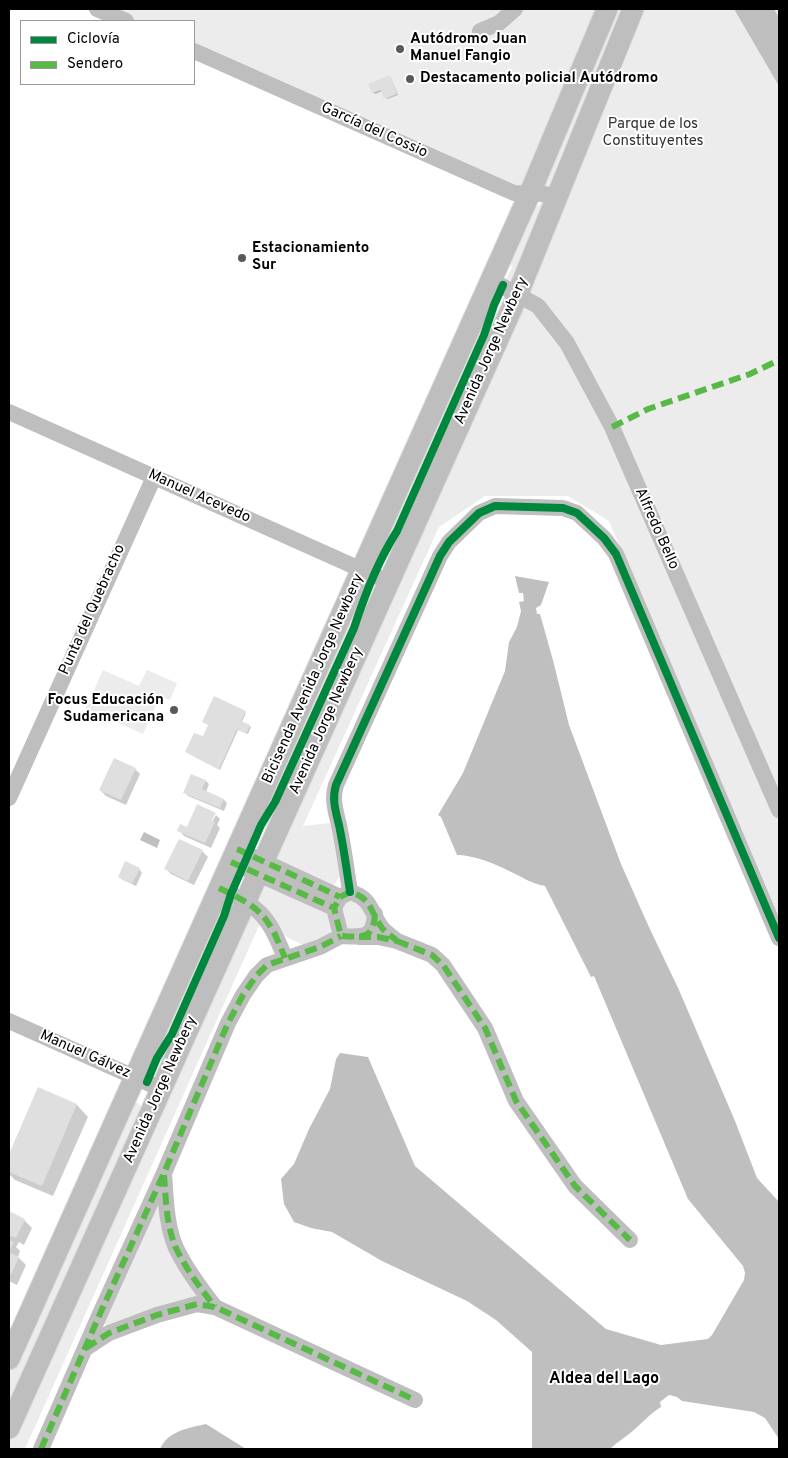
<!DOCTYPE html>
<html>
<head>
<meta charset="utf-8">
<style>
	body { margin:0 }
	#map { position:relative; width:788px; height:1458px; overflow:hidden; background:#fff; font-family:Overpass,sans-serif }
	canvas { display:block }
	.frame { position:absolute; inset:0; border:10px solid #000; pointer-events:none }
	.legend { position:absolute; left:20px; top:20px; width:175px; height:65px; box-sizing:border-box; background:#fff; border:1px solid #999; margin:0; padding:6px 9px; list-style:none; font-size:15px; color:#000 }
	.legend li { display:flex; align-items:center; gap:10px; height:25px }
	.legend b { width:25px; border:1px solid #999 }
</style>
</head>
<body>
<div id="map">
<canvas width="788" height="1458"></canvas>
<div class="frame"></div>
<ul class="legend">
<li><b style="height:6px;background:#00873e"></b>Ciclovía</li>
<li><b style="height:6px;background:#58b947"></b>Sendero</li>
</ul>
</div>
<script>
const c = document.querySelector('canvas').getContext('2d');
c.lineJoin = 'round';
function paint(path, color) {
  c.fillStyle = color;
  c.fill(path, 'evenodd');
}
function trace(path, color, width, dash) {
  c.strokeStyle = color;
  c.lineWidth = width;
  c.lineCap = dash ? 'butt' : 'round';
  c.setLineDash(dash || []);
  c.stroke(path);
}
function drawText(font, color, halo, rows, align = 'center') {
  c.font = font + ' Overpass,sans-serif';
  c.lineWidth = 4;
  c.setLineDash([]);
  c.textBaseline = 'middle';
  c.strokeStyle = halo;
  c.fillStyle = color;
  for (const [text, x, y, turn = 0] of rows) {
    c.save();
    c.translate(x, y);
    c.rotate((+turn || 0) * Math.PI / 180);
    c.textAlign = isNaN(turn) ? turn : align;
    if (halo) c.strokeText(text, 0, 0);
    c.fillText(text, 0, 0);
    c.restore();
  }
}
const green = new Path2D(`
	M97 9H779V917L609 521 568 496H485L439 527 303 826 329 823 334 828 342 873 333 886 327 909 332 926 330 933 326 938 303 945 285 936 266 910 25 1449H9V1428L518 295 503 285 512 267 508 260 533 204 539 206 544 194 514 193 194 51V21H126Z
	M490 306 496 307 498 311V316L390 556H385L380 553Z
	M362 595 366 596 369 599 368 603 269 826 266 829 260 827 257 822Z
	M103 670 139 686 147 670 177 683 170 700 160 696 143 734 86 708Z
	M226 893 238 898 165 1060 160 1062 155 1059Z
	M358 894 374 927 341 936 340 897Z
	M133 1103H138L141 1106V1111L9 1406V1374L126 1112Z
	M160 1203 196 1296 195 1299 107 1327 102 1321 152 1206Z`);
const water = new Path2D(`
	M734 9H774L779 18V86Z
	M515 576 549 582 541 605 536 608 537 614H540L554 664 569 725 621 864 648 925 679 990 735 1121 757 1178 779 1202V1439L765 1418 754 1412 682 1401 677 1397 669 1395 660 1402 661 1407C651 1413 645 1420 636 1428 628 1436 618 1441 610 1449H532V1352L496 1320 467 1301 382 1261 332 1232 311 1228 294 1222 284 1204 281 1179 294 1164 309 1129 330 1089 336 1059 340 1053 368 1057 415 1166 606 1329 661 1345 708 1339 712 1335 744 1280 745 1273 743 1266 688 1199 594 976 591 977 545 886C529 883 523 877 509 871 494 863 473 855 457 855L441 817 438 815 463 773 505 671 509 642 517 627 521 611 519 602 524 601 523 593H519Z
	M144 832 160 840 157 848 140 840Z
	M206 1424 246 1449H160C168 1431 188 1428 206 1424Z`);
const shadow = new Path2D(`
	M391 78 398 95 387 99 383 91 375 94 373 92Z
	M245 712 246 713 242 722 251 727 248 734 238 730 220 770 195 757 203 738Z
	M135 769 140 774 126 805 106 796 100 790Z
	M206 781 209 784 206 792 224 800 227 803 224 811 188 796 185 792Z
	M198 806 215 814H213L210 826 216 815 220 819 217 825 220 828 211 848 184 836 179 830 188 829Z
	M202 851 208 857 194 885 171 874 165 868Z
	M139 869 142 873 136 886 123 880 119 877Z
	M38 1089 77 1105 88 1117 53 1196 15 1180 9 1174V1157Z
	M9 1213 24 1220 32 1228 24 1245 19 1242 16 1247 20 1251 18 1257 26 1265 17 1285 9 1281Z`);
const building = new Path2D(`
	M390 75 397 94 384 99 381 90 372 93 368 84Z
	M214 696 246 711 241 721 250 725 246 734 237 729 219 769 185 752 194 733 203 736 208 725 202 722Z
	M114 758 136 768 121 800 99 790Z
	M191 774 206 780 202 789 224 799 220 808 183 793Z
	M197 804 216 813 212 820 215 822 205 843 177 831 180 824 187 827Z
	M179 839 203 850 188 881 164 869Z
	M125 861 140 868 132 884 118 877Z
	M38 1087 77 1104 42 1186 9 1172V1154Z
	M9 1211 25 1219 16 1238 11 1236 9 1240Z
	M9 1240 14 1242 9 1252 19 1257 9 1279Z`);
const minor = new Path2D(`
	M97 9 126 21
	M480 31 499 23 515 9
	M194 51 514 193 545 194 557 199
	M491 280 538 306 567 343 612 427 779 810
	M9 412 389 582
	M9 798 154 477
	M237 849 340 897
	M231 862 334 908
	M219 888C261 908 268 915 285 958
	M350 892C347 871 344 850 340 830 337 814 331 801 336 785L440 556 449 542 479 513 495 506 563 508 577 513 604 538 616 554 779 938
	M359 937H378L397 941C393 937 386 933 382 928 370 912 372 898 350 892L340 897 334 908 341 936C364 937 373 939 375 914
	M397 941 432 955 443 965 485 1028 516 1101 575 1186 630 1240
	M9 1021 161 1089
	M164 1174C166 1199 166 1225 176 1248 186 1269 201 1289 215 1307
	M86 1348 109 1333 157 1315 197 1304 215 1307 415 1400
	M41 1449 99 1316 164 1173 228 1023 243 995 256 976 267 965 320 947 341 936`);
const major = new Path2D(`
	M9 1359 530 193 607 9
	M9 1428 512 308 633 9`);
const quiet = new Path2D(`
	M612 427 648 409 750 374 779 360
	M237 849 340 897
	M231 862 334 908
	M219 888C261 908 268 915 285 958
	M359 937H378L397 941C393 937 386 933 382 928 370 912 372 898 350 892L340 897 334 908 341 936C364 937 373 939 375 914
	M397 941 432 955 443 965 485 1028 516 1101 575 1186 630 1240
	M164 1175C166 1199 166 1225 176 1248 186 1269 201 1289 215 1307
	M86 1348 109 1333 157 1315 197 1304 215 1307 415 1400
	M41 1449 99 1316 164 1173 228 1023 243 995 256 976 267 965 320 947 341 936`);
const cycleway = new Path2D(`
	M350 892C347 871 344 850 340 830 337 814 331 801 336 785L440 556 449 542 479 513 495 506 563 508 577 513 604 538 616 554 779 938
	M147 1082 157 1058 172 1034 224 916 231 894 261 825 275 802 354 628C365 594 378 561 397 531L484 335 494 305 503 285`);
const markers = [
	[400,49,5,"#595959"],
	[410,79,5,"#595959"],
	[242,258,5,"#595959"],
	[174,710,5,"#595959"]
];
const poiNames = [
	["Autódromo Juan",410,40],
	["Manuel Fangio",410,57],
	["Destacamento policial Autódromo",420,79],
	["Estacionamiento",252,249],
	["Sur",252,266],
	["Focus Educación",164,701,"right"],
	["Sudamericana",164,718,"right"]
];
const parkNames = [
	["Parque de los",653,125],
	["Constituyentes",653,142]
];
const streetNames = [
	["García del Cossio",374,131,24],
	["Avenida Jorge Newbery",492,351,-66],
	["Manuel Acevedo",199,497,24],
	["Alfredo Bello",656,529,66],
	["Punta del Quebracho",93,610,-66],
	["Bicisenda Avenida Jorge Newbery",314,679,-66],
	["Avenida Jorge Newbery",327,721,-66],
	["Manuel Gálvez",85,1055,24],
	["Avenida Jorge Newbery",161,1090,-66]
];
const neighbourhoodNames = [
	["Aldea del Lago",604,1380]
];
paint(green, '#ececec');
paint(water, '#bfbfbf');
paint(shadow, '#0003');
paint(building, '#dfdfdf');
trace(major, '#dbdbdb', 23);
trace(minor, '#bebebe', 16);
trace(major, '#bebebe', 21);
trace(quiet, '#58b947', 6, [12, 6]);
trace(cycleway, '#00873e', 8);
for (const [x, y, r, color] of markers) {
  const dot = new Path2D();
  dot.arc(x, y, r, 0, 2 * Math.PI);
  c.fillStyle = color;
  c.fill(dot);
  trace(dot, '#fff', 2);
}
drawText('bold 15px', '#000', '#fff', poiNames, 'left');
drawText('15px', '#333', '#fff', parkNames);
drawText('15px', '#000', '#fff', streetNames);
drawText('bold 16px', '#000', '#fff', neighbourhoodNames);
</script>
</body>
</html>
